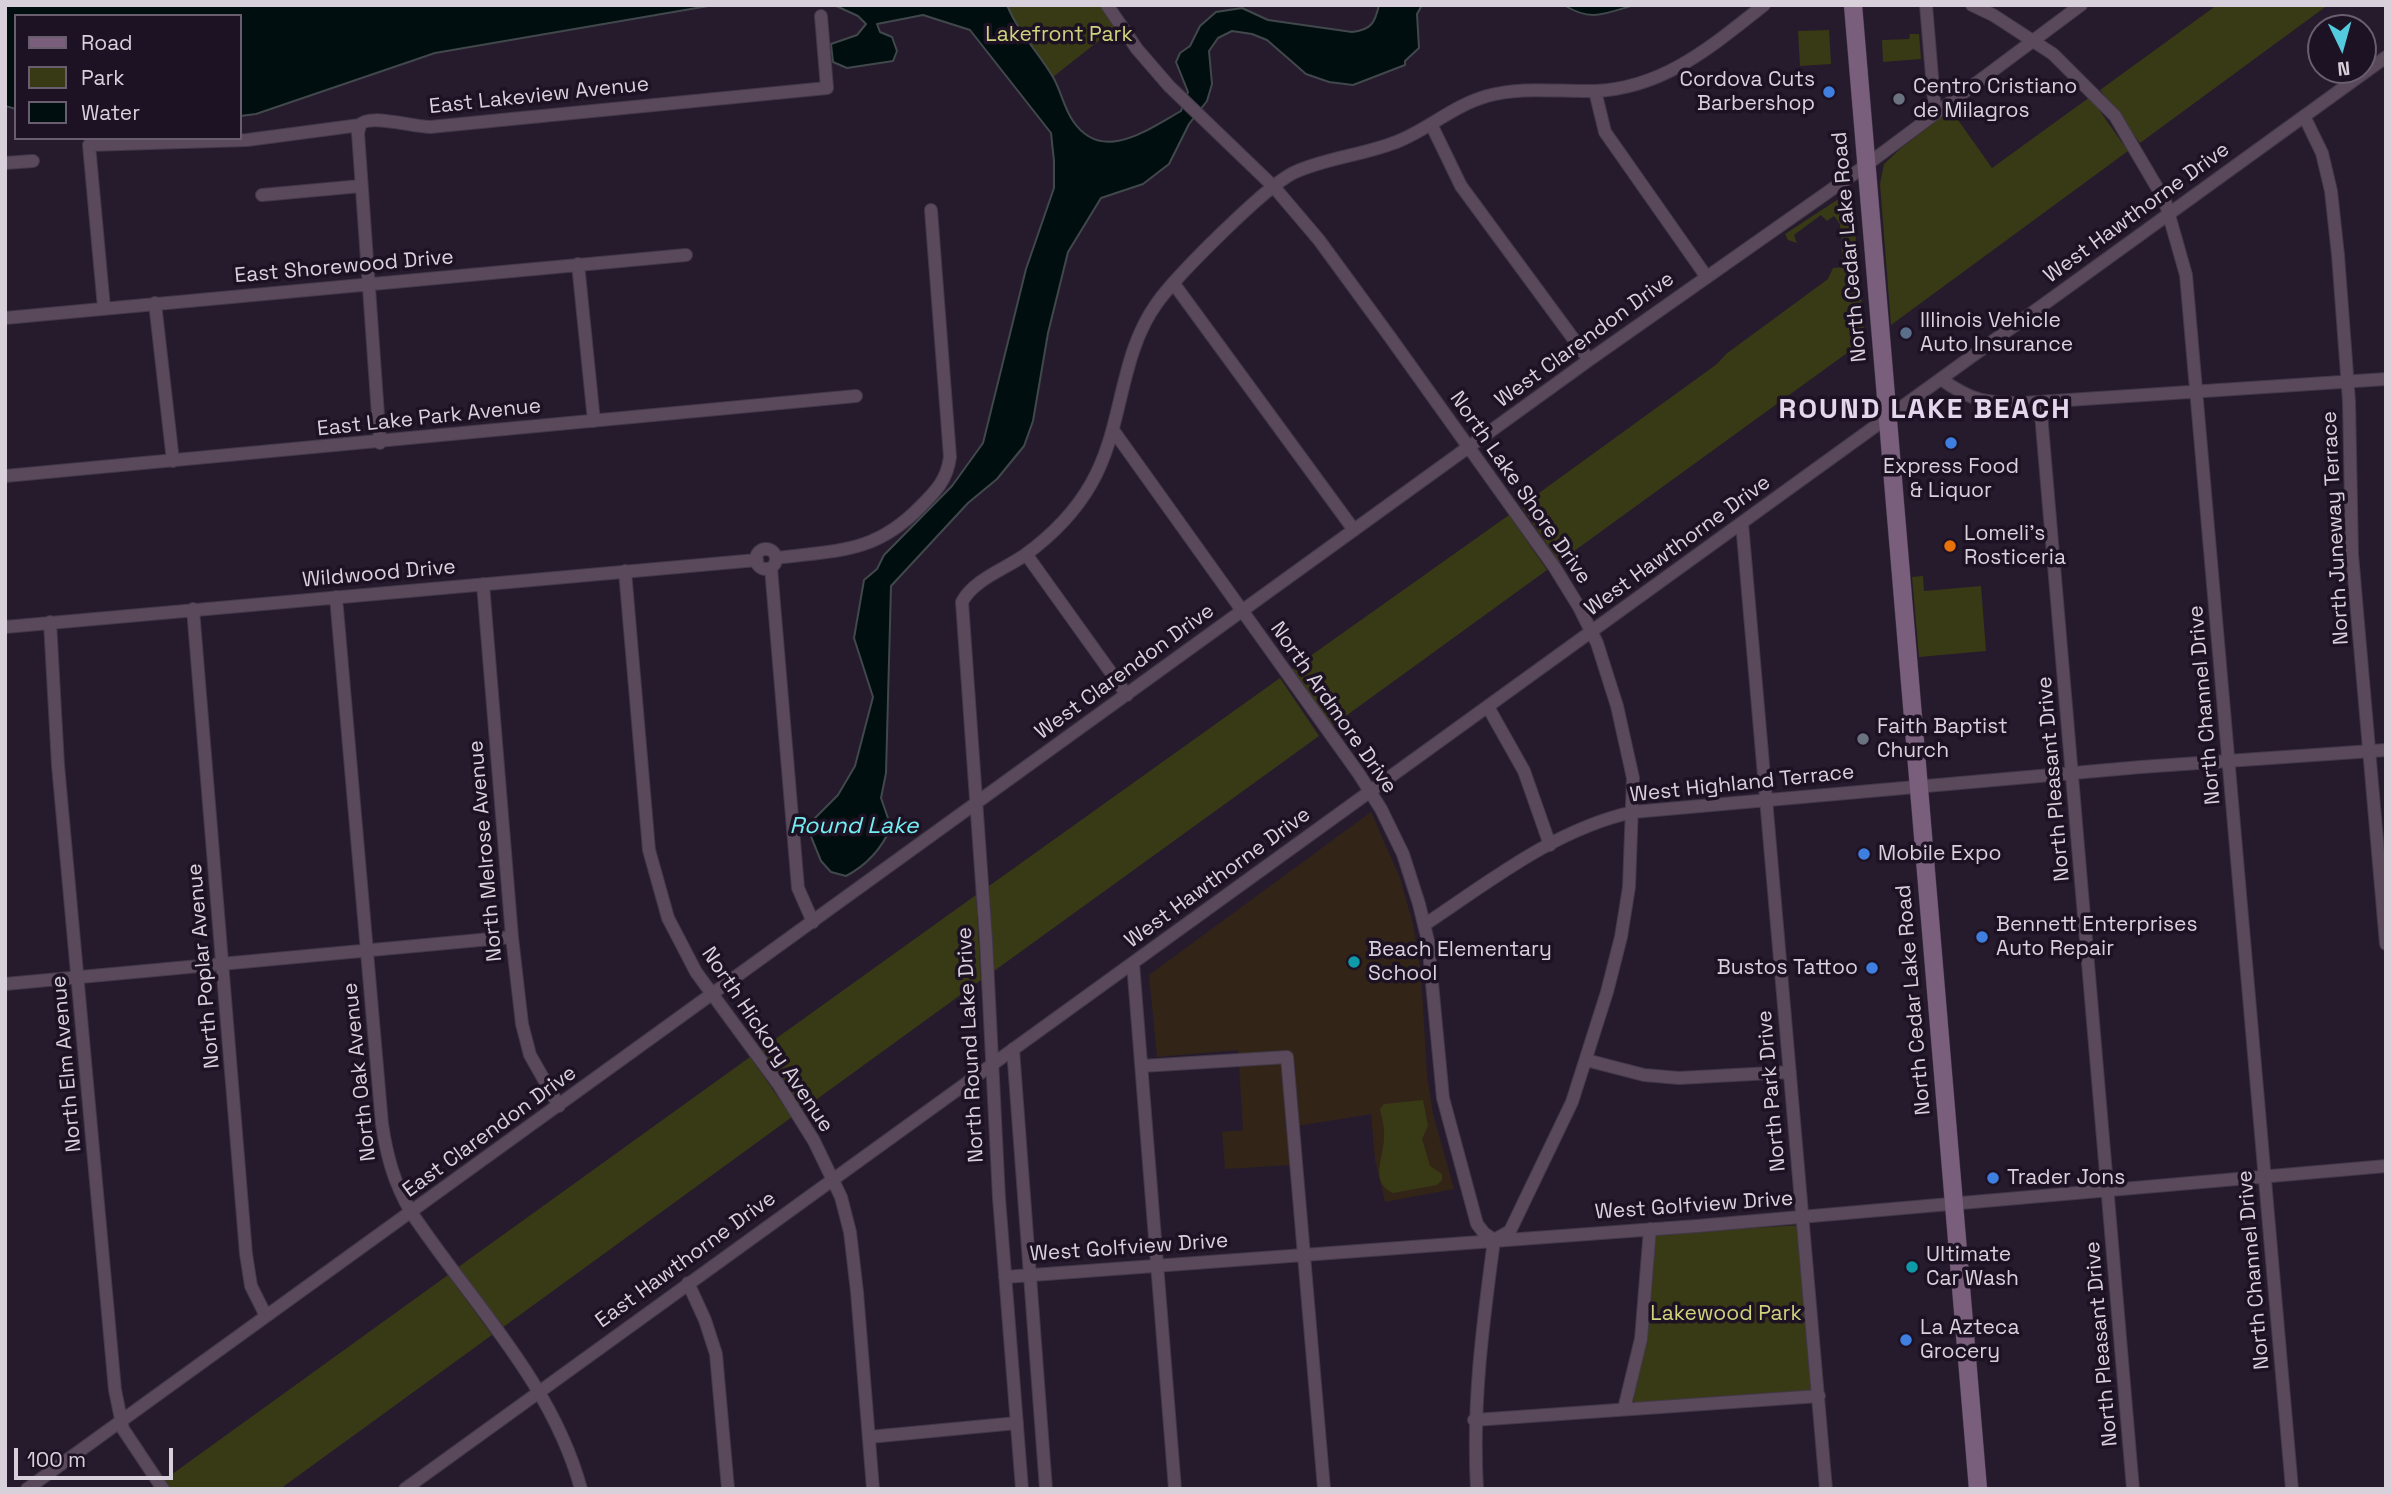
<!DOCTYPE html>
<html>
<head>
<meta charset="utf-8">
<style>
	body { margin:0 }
	#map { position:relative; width:2391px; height:1494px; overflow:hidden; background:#261b2d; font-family:"Space Grotesk",sans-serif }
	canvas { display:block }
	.frame { position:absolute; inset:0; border:7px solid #d8d1dc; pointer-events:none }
	.legend { position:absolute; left:14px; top:14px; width:228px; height:126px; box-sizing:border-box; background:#1d1223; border:2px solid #685e6d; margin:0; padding:9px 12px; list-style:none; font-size:21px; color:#d8d1dc }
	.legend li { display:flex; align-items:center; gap:14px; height:35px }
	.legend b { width:35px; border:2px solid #685e6d }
	.north { position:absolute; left:2307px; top:14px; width:70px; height:70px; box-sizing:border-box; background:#1d1223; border:2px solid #685e6d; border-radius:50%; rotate:175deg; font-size:19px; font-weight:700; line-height:28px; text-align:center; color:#d8d1dc }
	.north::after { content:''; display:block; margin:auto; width:24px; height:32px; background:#54cade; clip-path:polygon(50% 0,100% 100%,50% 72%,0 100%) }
	.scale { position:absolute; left:14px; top:1448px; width:159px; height:32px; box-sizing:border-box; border:4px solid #d8d1dc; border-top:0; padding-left:9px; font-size:21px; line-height:24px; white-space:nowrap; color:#d8d1dc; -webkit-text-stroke:5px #1d1223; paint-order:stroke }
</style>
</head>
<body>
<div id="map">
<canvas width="2391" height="1494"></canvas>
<div class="frame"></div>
<ul class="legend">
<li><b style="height:9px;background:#795f7c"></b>Road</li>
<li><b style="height:19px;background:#383915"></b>Park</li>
<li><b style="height:19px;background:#000e0f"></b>Water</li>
</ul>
<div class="north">N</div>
<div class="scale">100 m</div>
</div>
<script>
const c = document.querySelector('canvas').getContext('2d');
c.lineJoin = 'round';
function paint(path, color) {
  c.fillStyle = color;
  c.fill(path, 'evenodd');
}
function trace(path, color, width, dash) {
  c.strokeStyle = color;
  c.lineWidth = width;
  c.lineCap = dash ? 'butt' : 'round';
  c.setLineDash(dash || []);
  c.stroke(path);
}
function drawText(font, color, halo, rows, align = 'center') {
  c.font = font + ' "Space Grotesk",sans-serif';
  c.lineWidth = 7;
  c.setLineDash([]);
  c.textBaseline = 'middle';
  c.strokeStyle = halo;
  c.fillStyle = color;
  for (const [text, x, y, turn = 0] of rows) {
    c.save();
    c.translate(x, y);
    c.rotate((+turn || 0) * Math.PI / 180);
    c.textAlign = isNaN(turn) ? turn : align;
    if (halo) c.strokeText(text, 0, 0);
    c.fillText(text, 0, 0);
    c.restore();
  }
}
const education = new Path2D(`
	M1371 812 1400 878 1413 924 1421 974 1427 1076 1433 1114 1454 1189 1385 1202 1375 1160 1371 1114 1291 1127 1293 1165 1225 1169 1222 1132 1243 1130 1238 1050 1157 1057 1149 975Z`);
const green = new Path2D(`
	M1007 5H1107L1120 24 1053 77 1013 22Z
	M2217 5H2328L2140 143 2100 90Z
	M1829 30 1831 64 1800 66 1798 31Z
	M1910 34H1919L1921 59 1883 62 1882 40 1909 39Z
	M2090 97 2128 151 1891 325 1880 184 1884 164 1901 148 1951 110 1992 168Z
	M1837 200 1847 201 1853 209 1865 340 1559 562 1521 506 1717 364 1726 354 1828 279 1833 268 1843 267 1840 224 1834 216 1827 221 1821 215 1794 235 1797 243 1788 240 1785 234Z
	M1509 515 1547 570 1332 726 1292 669Z
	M1923 576 1924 591 1981 586 1986 651 1919 657 1912 577Z
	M1280 678 1319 736 994 971 989 886Z
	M976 895 981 980 802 1110 760 1050Z
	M750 1057 792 1117 502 1328 457 1268Z
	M1423 1100 1428 1126 1422 1139 1430 1166 1442 1174V1180L1437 1185 1393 1193C1369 1182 1384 1157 1384 1137 1385 1128 1382 1118 1380 1109L1384 1104Z
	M1803 1225 1819 1393 1633 1405 1650 1234Z
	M448 1275 492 1335 280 1489H171L164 1480Z`);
const water = new Path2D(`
	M5 5H714L435 53 256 114 240 116V16H16V109L5 106Z
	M834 5H1007C1018 32 1038 52 1053 77 1061 91 1064 108 1073 121 1102 164 1147 130 1181 111L1188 92 1176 62 1180 53 1190 46 1200 26 1216 12 1242 8 1268 20 1352 32C1371 30 1375 23 1379 5H1422L1417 14 1419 48 1405 61V65L1353 85 1329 82 1306 74 1267 40 1252 34 1232 31 1218 38 1209 51 1212 84 1207 101 1189 124 1169 164 1143 184 1101 198 1068 252 1048 333 1033 421 1024 446 997 479 968 503 891 586 886 773 881 798 891 827C882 848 867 865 846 876L831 872 821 861 810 834 815 818 838 795 855 766 873 697 854 638 864 580 877 569 884 555 952 486 983 443 1026 269 1054 188V161L1051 133 970 30 923 15 877 24 880 32 892 37 897 51 893 61 847 68 833 62 831 44 857 35 866 24 858 16Z
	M1564 5H1634C1604 14 1591 22 1564 5Z`);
const street = new Path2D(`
	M1107 5 1137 49 1169 86 1274 187 1319 240 1390 337 1555 568 1579 607 1597 643 1617 706 1633 778 1629 887 1621 937 1607 992 1572 1102 1510 1231 1494 1240C1483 1323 1472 1404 1477 1489
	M1926 5 1935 112
	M1972 5 1993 15 2053 54 2115 116 2165 201 2186 275 2292 1489
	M1595 91 1605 132 1706 276
	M2304 116 2322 153 2331 191 2338 255 2349 401 2352 554 2386 944
	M1431 124 1461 186 1589 360
	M360 125 358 133 380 443
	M5 163 33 161
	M262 195 361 186
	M578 264 594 421
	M1174 284 1354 530
	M155 303 173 461
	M104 308 89 145 247 140 360 125C369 113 412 127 430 127L827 88 821 16
	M5 318 686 255
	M1941 379C1971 401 1986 403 2023 403L2386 379
	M2040 402 2133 1489
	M1113 430 1359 774 1381 809 1403 854 1419 904 1428 941 1443 1098 1477 1224 1484 1233 1494 1240
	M5 476 856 396
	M1742 523 1826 1489
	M756 559a10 10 0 1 1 20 0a10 10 0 1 1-20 0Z
	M1026 554 1127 695
	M776 558C837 550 874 554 920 507 936 491 947 480 950 457L931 210
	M771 568 798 888 813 922
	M625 571 649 850 668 918 696 972 779 1085 814 1141 841 1197 850 1232 857 1292 873 1489
	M483 584 512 937 522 1024 530 1055 559 1106
	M336 597 382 1124C387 1157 394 1183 411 1212 471 1302 552 1382 581 1489
	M193 609 246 1254 251 1286 266 1316
	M50 622 58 765 115 1390 123 1429 163 1489
	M5 627 757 560
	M1488 707 1524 771 1550 845
	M1424 925C1489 882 1555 829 1633 812L2141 767 2386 750
	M1133 963 1175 1489
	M5 984 512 937
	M1013 1049 1046 1489
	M1586 1060 1644 1075 1679 1078 1790 1072
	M1142 1066 1287 1057 1324 1489
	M1005 1277 1697 1226 2386 1166
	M688 1283 705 1320 716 1354 728 1489
	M1624 1409 1641 1339 1650 1229
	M1474 1420 1819 1396
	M869 1437 1017 1423
	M27 1489 1589 360 1865 166 2081 5
	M405 1489 2386 57
	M1022 1489 999 1198 986 940 962 602C973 580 1005 569 1025 555 1051 536 1075 512 1091 484 1124 427 1118 357 1157 303 1177 275 1264 188 1293 173 1327 157 1367 155 1401 140 1431 127 1455 105 1487 96 1522 86 1559 92 1595 91 1664 88 1712 46 1764 5`);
const secondary = new Path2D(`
	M1853 5 1978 1489`);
const markers = [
	[1829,92,7,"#3f7fe0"],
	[1899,99,7,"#6b7280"],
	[1906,333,7,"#5c6f8a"],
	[1951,443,7,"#3f7fe0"],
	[1950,546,7,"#e8710a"],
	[1863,739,7,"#6b7280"],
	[1864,854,7,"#3f7fe0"],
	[1982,937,7,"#3f7fe0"],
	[1354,962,7,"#0f9aa8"],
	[1872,968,7,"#3f7fe0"],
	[1993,1178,7,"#3f7fe0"],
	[1912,1267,7,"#0f9aa8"],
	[1906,1340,7,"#3f7fe0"]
];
const parkNames = [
	["Lakefront Park",1059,35],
	["Lakewood Park",1726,1314]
];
const poiNames = [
	["Cordova Cuts",1815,80,"right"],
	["Barbershop",1815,104,"right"],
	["Centro Cristiano",1913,87],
	["de Milagros",1913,111],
	["Illinois Vehicle",1920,321],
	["Auto Insurance",1920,345],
	["Express Food",1951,467,"center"],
	["& Liquor",1951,491,"center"],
	["Lomeli's",1964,534],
	["Rosticeria",1964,558],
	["Faith Baptist",1877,727],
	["Church",1877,751],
	["Mobile Expo",1878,854],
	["Bennett Enterprises",1996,925],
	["Auto Repair",1996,949],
	["Beach Elementary",1368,950],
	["School",1368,974],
	["Bustos Tattoo",1858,968,"right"],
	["Trader Jons",2007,1178],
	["Ultimate",1926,1255],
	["Car Wash",1926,1279],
	["La Azteca",1920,1328],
	["Grocery",1920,1352]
];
const streetNames = [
	["East Lakeview Avenue",539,96,-6],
	["West Hawthorne Drive",2137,213,-36],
	["North Cedar Lake Road",1850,247,-95],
	["East Shorewood Drive",344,267,-5],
	["West Clarendon Drive",1585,340,-36],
	["East Lake Park Avenue",429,418,-6],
	["North Lake Shore Drive",1520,488,55],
	["North Juneway Terrace",2336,528,-93],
	["West Hawthorne Drive",1678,546,-36],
	["Wildwood Drive",379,574,-5],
	["West Clarendon Drive",1125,672,-36],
	["North Channel Drive",2205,705,-95],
	["North Ardmore Drive",1333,708,55],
	["North Pleasant Drive",2054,779,-95],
	["West Highland Terrace",1742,784,-6],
	["North Melrose Avenue",486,851,-95],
	["West Hawthorne Drive",1218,878,-36],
	["North Poplar Avenue",204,966,-95],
	["North Cedar Lake Road",1914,1000,-95],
	["North Hickory Avenue",767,1040,56],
	["North Round Lake Drive",971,1045,-93],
	["North Elm Avenue",67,1064,-95],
	["North Oak Avenue",360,1072,-96],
	["North Park Drive",1772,1091,-95],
	["East Clarendon Drive",490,1132,-36],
	["West Golfview Drive",1694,1206,-4],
	["West Golfview Drive",1129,1248,-4],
	["East Hawthorne Drive",686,1260,-36],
	["North Channel Drive",2254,1270,-95],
	["North Pleasant Drive",2102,1344,-95]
];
const waterNames = [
	["Round Lake",854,827]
];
const districtNames = [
	["ROUND LAKE BEACH",1925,410]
];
paint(education, '#322518');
paint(green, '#383915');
paint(water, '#000e0f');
trace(water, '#41484c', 2);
trace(street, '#423849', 14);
trace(secondary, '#423849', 19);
trace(street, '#59495b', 12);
trace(secondary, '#795f7c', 18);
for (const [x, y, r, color] of markers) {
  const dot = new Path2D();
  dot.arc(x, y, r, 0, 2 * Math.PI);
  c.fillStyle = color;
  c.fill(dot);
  trace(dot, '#1d1223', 2.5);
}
drawText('21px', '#cfd37c', '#1d1223', parkNames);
drawText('21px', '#d8d1dc', '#1d1223', poiNames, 'left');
drawText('21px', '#d8d1dc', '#1d1223', streetNames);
drawText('italic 23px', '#73eff3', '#1d1223', waterNames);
c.letterSpacing = '2px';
drawText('bold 28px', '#e4d6ed', '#1d1223', districtNames);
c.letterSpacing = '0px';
</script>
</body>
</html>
